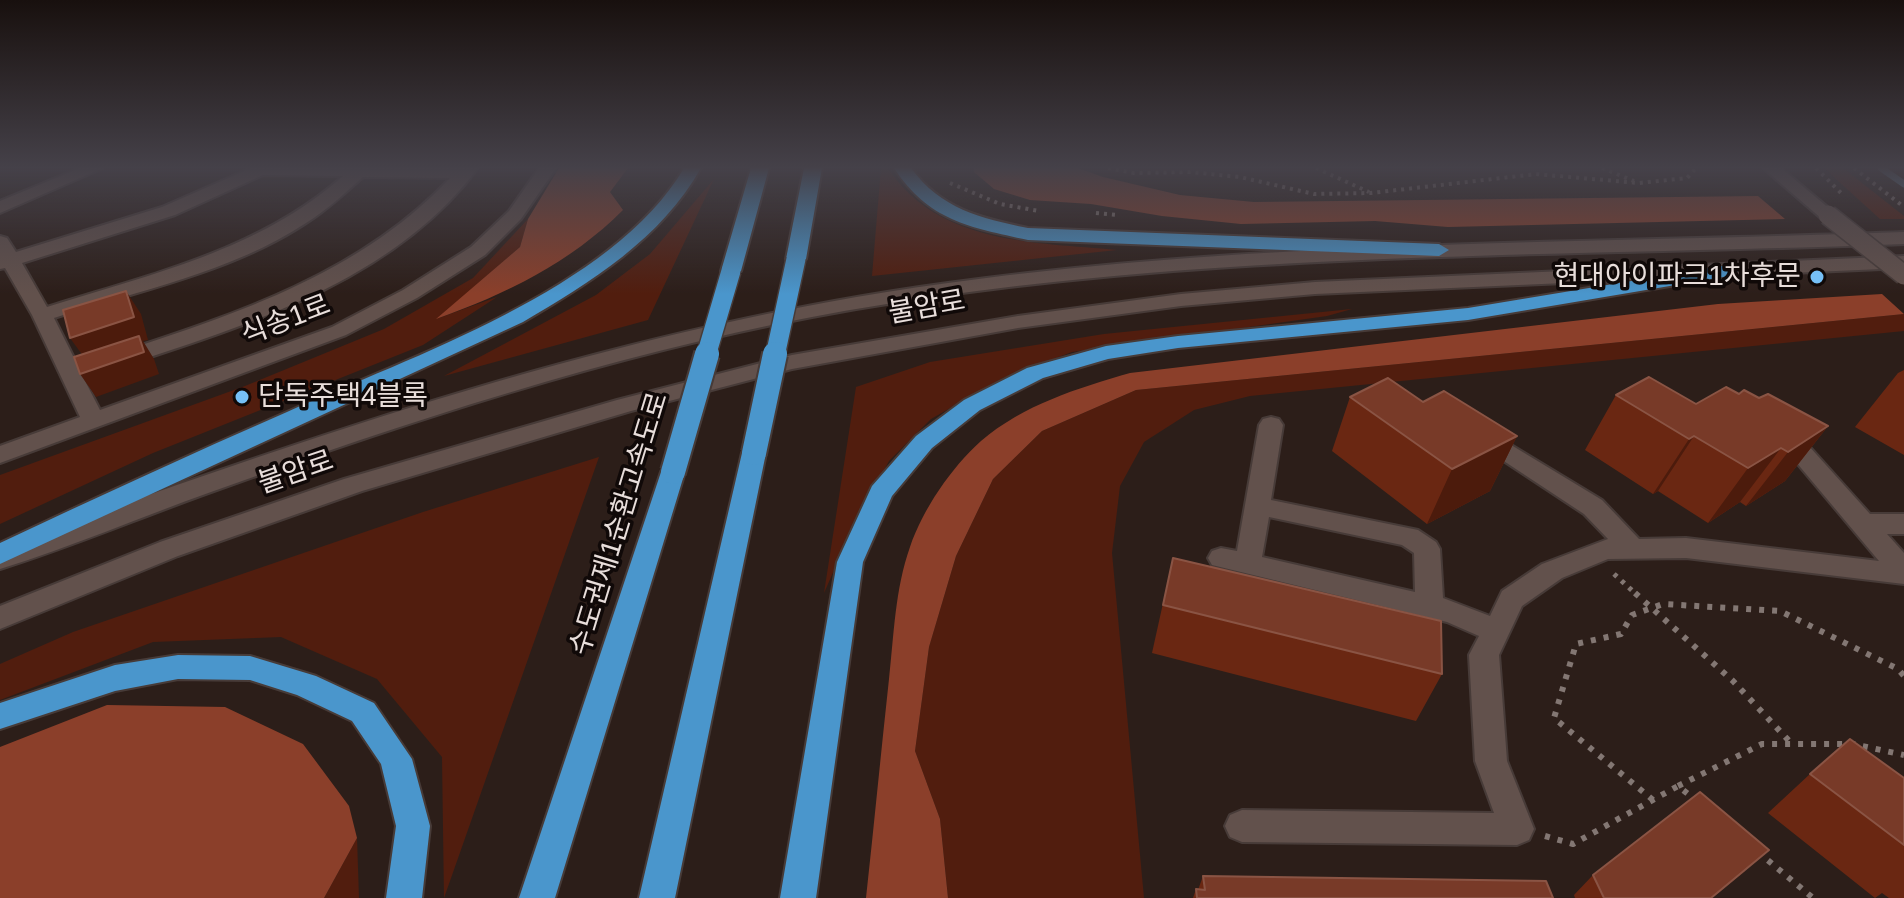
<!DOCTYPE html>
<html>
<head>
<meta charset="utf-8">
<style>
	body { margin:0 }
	canvas { display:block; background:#2c1e19 }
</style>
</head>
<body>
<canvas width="1904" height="898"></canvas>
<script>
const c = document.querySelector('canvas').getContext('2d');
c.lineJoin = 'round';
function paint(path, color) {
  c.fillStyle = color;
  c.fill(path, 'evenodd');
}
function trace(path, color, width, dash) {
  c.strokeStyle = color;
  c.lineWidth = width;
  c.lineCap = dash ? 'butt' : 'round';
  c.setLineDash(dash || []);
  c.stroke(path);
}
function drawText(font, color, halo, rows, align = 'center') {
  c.font = font + ' Arial,"Noto Sans KR",sans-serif';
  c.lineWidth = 7;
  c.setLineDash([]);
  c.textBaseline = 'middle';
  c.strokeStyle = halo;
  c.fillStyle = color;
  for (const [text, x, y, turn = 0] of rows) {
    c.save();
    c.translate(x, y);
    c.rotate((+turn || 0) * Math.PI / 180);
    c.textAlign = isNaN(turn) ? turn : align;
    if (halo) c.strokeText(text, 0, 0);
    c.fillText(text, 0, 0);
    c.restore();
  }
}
const green = new Path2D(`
	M881 168H888C938 245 1036 242 1117 250L872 276Z
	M1824 168H1843L1904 216V219H1880Z
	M714 179 648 320 444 376 596 295 650 254Z
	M528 219 520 247 439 318 497 297 423 345 153 453 0 524V475L245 386 384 329 473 278Z
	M1352 309 1327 316 1072 352 1003 378 931 419 889 461 853 527 824 593 856 387 930 362 1104 334Z
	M1904 314V331L1250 396 1194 410 1144 442 1120 486 1112 553 1144 898H948L940 819 915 751 929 647 956 556 993 479 1042 431 1136 390Z
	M599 457 444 898 442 757 377 679 281 637 153 642 0 700V664L73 632 423 512Z
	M357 838 359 898H324Z`);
const forest = new Path2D(`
	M559 168H628L610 192 623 210C570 263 506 294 436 319L520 247 528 219Z
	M974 168H1078L1103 177 1180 195 1254 202 1758 196 1785 219 1448 227 1375 221 1241 224 1162 216 1091 204 1030 200 994 189 974 172Z
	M1882 294 1904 314 1136 390 1042 431 993 479 956 556 929 647 915 751 940 819 948 898H866C874 825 881 752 889 679 894 635 895 589 910 547 923 509 951 468 981 441 1023 405 1078 388 1130 373L1718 304Z
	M107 705 225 707 303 744 349 806 357 838 324 898H0V747Z`);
const stream = new Path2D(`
	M1881 168 1904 184`);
const pathFar2 = new Path2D(`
	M1108 168 1134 173 1191 172 1240 177 1314 194 1371 193 1536 174 1639 183 1687 178 1696 168
	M1316 168 1369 192
	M1602 168 1634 181
	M1816 168 1841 193
	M1854 168 1904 207
	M950 183 1000 204 1039 211
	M1096 213 1118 215`);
const pathFar1 = new Path2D(`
	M1614 574 1637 595`);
const path = new Path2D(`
	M1635 593 1733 681 1792 744
	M1678 786 1762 744H1853L1904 755
	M1653 800 1554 718 1576 644 1621 634 1632 615 1663 604 1780 611 1898 669 1904 676
	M1545 836 1573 844 1678 786 1698 802
	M1758 852 1813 898`);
const minor = new Path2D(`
	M80 168H103L0 213V201Z
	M251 168H478C386 291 222 332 84 379L100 410 332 327 403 290 471 247 509 211 539 168H556L521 219 485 255 417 298 346 335 0 463V446L80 417 32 315 5 268 0 269V236L7 238 16 252 162 207ZM263 175 343 176C260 250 151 274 47 307L22 263 175 215ZM363 177 450 178C352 283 210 322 78 366L54 318C137 291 232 272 306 223 327 210 345 193 363 177Z
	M1763 168H1781L1837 215 1834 219H1822Z
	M1904 232V244C1540 258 1171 249 812 317 607 356 407 422 211 492 141 517 71 547 0 569V548C309 437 621 327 948 283 1264 239 1586 244 1904 232Z
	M1904 256V268L1315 294 1181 306 1018 328 792 369 631 411 362 491 178 556 0 629V606L160 542 344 479 617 400 792 355 1018 316 1181 294 1315 282Z
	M1271 417 1279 419 1283 425 1271 500 1418 530 1436 542 1440 549 1443 598 1490 616 1502 591 1542 564 1608 539 1584 514 1475 442 1471 436 1475 430 1483 428 1602 500 1639 539 1686 538 1879 561 1770 431 1774 425H1790L1870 514H1904V534H1887L1904 553V584L1686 558 1608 559 1562 578 1522 606 1499 655 1507 761 1534 829 1529 840 1517 845 1242 842 1230 837 1225 826 1230 815 1242 810 1494 813 1475 761 1469 655 1479 636 1447 622 1212 565 1208 558 1212 551 1221 548 1237 551 1259 425 1263 419ZM1269 517 1402 545 1414 553 1415 592 1262 557Z`);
const highway = new Path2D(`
	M684 168H701C662 238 590 283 523 322L0 564V543C95 498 191 454 287 412 410 357 613 289 684 168Z
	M751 168H769L741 271 731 277 721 271Z
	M804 168H822L806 259 796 265 786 259Z
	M894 168H911C941 209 980 218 1028 228L1439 244 1449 250 1439 256 1028 240C969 227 929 221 894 168Z
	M1728 265 1735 267 1738 271 1735 275 1468 320 1178 348 1108 359 1043 378 980 410 932 448 892 496 863 562 816 898H780L837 562 872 486 916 436 964 400 1027 368 1106 346 1178 336 1468 308Z
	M754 445 763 447 766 453 675 898H639L742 453 745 447Z
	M673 463 682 466 685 472 555 898H519L661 472 664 466Z
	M178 655 250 656 316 676 374 703 412 759 430 826 422 898H386L396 826 381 764 352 721 297 695 250 680 178 679 115 691 0 729V703L115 665Z`);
const minorBridge = new Path2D(`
	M1828 215 1904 275`);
const highwayBridgeFar1 = new Path2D(`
	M706 356 731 271
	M775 356 796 259`);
const highwayBridge = new Path2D(`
	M754 453 775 354
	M673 472 707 354`);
const wall = new Path2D(`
	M1904 370V455L1855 427 1898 373Z
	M1739 394 1759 398 1828 426 1785 481 1746 506 1740 502 1708 523 1658 491 1653 494 1585 450 1616 395 1696 404Z
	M1350 397 1423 402 1517 436 1490 491 1427 524 1332 451Z
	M1173 558 1442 674 1416 721 1152 653Z
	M1810 774 1904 778V898H1889L1882 893 1875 898 1768 813Z
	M1745 871 1712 898H1575L1574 895 1593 875Z
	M1203 876 1553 898H1193L1196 889 1198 890Z`);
const shadedWall = new Path2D(`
	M126 291 141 314 148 340 143 341 154 359 159 374 96 397 80 374 86 360 70 338Z
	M1828 426 1785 481 1746 506 1788 452Z
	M1517 436 1490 491 1427 524 1452 469Z
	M1694 436 1658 491 1653 494 1689 439Z
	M1781 448 1740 502 1708 523 1748 468Z`);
const building = new Path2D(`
	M126 291 134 317 70 338 63 310Z
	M139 336 144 352 80 374 74 357Z
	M1649 377 1696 404 1726 387 1739 394 1744 390 1759 398 1768 394 1828 426 1788 452 1781 448 1748 468 1694 436 1689 439 1616 395Z
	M1388 378 1423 402 1444 391 1517 436 1452 469 1350 397Z
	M1173 558 1441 621 1442 674 1163 605Z
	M1850 739 1904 778V845L1810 774Z
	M1700 792 1769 850 1711 898H1604L1593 875Z
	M1203 876 1546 881 1553 898H1197L1196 889 1205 890Z`);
const markers = [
	[1817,277,8,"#76c0f7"],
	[242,397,8,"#76c0f7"]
];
const poiNames = [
	["현대아이파크1차후문",1801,277],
	["단독주택4블록",258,397,"left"]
];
const streetNames = [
	["불암로",927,308,-10],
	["식송1로",286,321,-21],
	["불암로",296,473,-19],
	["수도권제1순환고속도로",620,524,-73]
];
paint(green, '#511d0e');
paint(forest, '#8b3f2a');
trace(stream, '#5a809a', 7);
trace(minor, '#473b38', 4);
trace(highway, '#473b38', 4);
trace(pathFar2, '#837773', 4, [3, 5]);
trace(pathFar1, '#837773', 5, [4, 6]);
trace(path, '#837773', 6, [5, 8]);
paint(minor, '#62514c');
paint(highway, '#4a96cc');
trace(minorBridge, '#473b38', 22, []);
trace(highwayBridgeFar1, '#473b38', 22, []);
trace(highwayBridge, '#473b38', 28, []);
trace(minorBridge, '#62514c', 19);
trace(highwayBridgeFar1, '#4a96cc', 19);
trace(highwayBridge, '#4a96cc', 24);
paint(wall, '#6a2712');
paint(shadedWall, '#4c1b0c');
paint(building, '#783a28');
trace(building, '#8a5444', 2);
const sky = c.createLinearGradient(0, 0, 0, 294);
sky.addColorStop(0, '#18100e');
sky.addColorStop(0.57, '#454149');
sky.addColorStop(1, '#45414900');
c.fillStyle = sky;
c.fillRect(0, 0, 1904, 294);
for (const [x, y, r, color] of markers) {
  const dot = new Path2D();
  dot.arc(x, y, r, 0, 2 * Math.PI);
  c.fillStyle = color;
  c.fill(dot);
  trace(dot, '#100908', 3);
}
drawText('28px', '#e8dedb', '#100908', poiNames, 'right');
drawText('28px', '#e8dedb', '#100908', streetNames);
</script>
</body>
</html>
